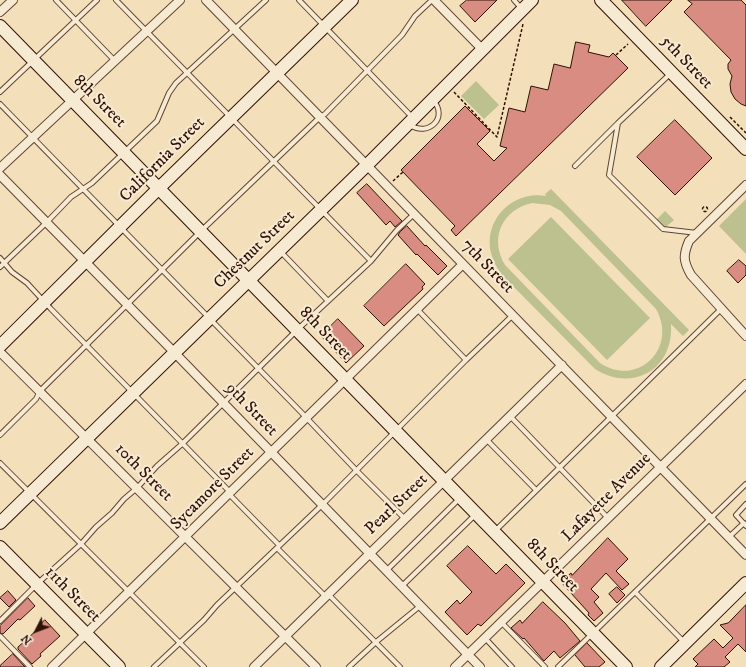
<!DOCTYPE html>
<html>
<head>
<meta charset="utf-8">
<style>
	body { margin:0 }
	#map { position:relative; width:746px; height:667px; overflow:hidden; background:#f3dfba; font-family:"IM FELL DW Pica",serif }
	canvas { display:block }
	.north { position:absolute; left:16px; top:611px; width:40px; height:40px; -webkit-text-stroke:3px #f7ead2; paint-order:stroke; rotate:228deg; font-size:11px; font-weight:700; line-height:16px; text-align:center; color:#301106 }
	.north::after { content:''; display:block; margin:auto; width:14px; height:18px; background:#301106; clip-path:polygon(50% 0,100% 100%,50% 72%,0 100%) }
</style>
</head>
<body>
<div id="map">
<canvas width="746" height="667"></canvas>
<div class="north">N</div>
</div>
<script>
const c = document.querySelector('canvas').getContext('2d');
c.lineJoin = 'round';
function paint(path, color) {
  c.fillStyle = color;
  c.fill(path, 'evenodd');
}
function trace(path, color, width, dash) {
  c.strokeStyle = color;
  c.lineWidth = width;
  c.lineCap = dash ? 'butt' : 'round';
  c.setLineDash(dash || []);
  c.stroke(path);
}
function drawText(font, color, halo, rows, align = 'center') {
  c.font = font + ' "IM FELL DW Pica",serif';
  c.lineWidth = 4;
  c.setLineDash([]);
  c.textBaseline = 'middle';
  c.strokeStyle = halo;
  c.fillStyle = color;
  for (const [text, x, y, turn = 0] of rows) {
    c.save();
    c.translate(x, y);
    c.rotate((+turn || 0) * Math.PI / 180);
    c.textAlign = isNaN(turn) ? turn : align;
    if (halo) c.strokeText(text, 0, 0);
    c.fillText(text, 0, 0);
    c.restore();
  }
}
const green = new Path2D(`
	M476 81 499 105 484 119 461 96Z
	M551 189 689 330 683 336 671 324C674 369 633 393 595 369L502 275C497 268 493 261 491 253 483 220 513 190 546 196L545 194ZM532 203 550 205 561 211 656 309C678 348 638 388 600 363L505 265C489 238 502 210 532 203Z
	M746 199V254L719 226Z
	M665 211 674 220 661 231 653 223Z
	M551 217 650 318 607 360 508 259Z`);
const building = new Path2D(`
	M467 0H497L475 22 460 6Z
	M622 0H672L646 26Z
	M688 0H741L746 5V106L741 104 735 99 731 92 730 84 732 76 728 69V64L731 60 684 12 692 4Z
	M576 42 590 45 588 52 609 57 613 53 628 68 456 236 451 230 455 226 401 170 465 106 490 131 477 144 494 161 507 148 500 146 509 108 525 112 531 86 548 90 554 64 570 68Z
	M675 120 712 158 675 195 637 157Z
	M367 184 402 221 395 227 390 221 386 225 357 193Z
	M407 226 425 246 426 245 447 266 438 275 417 254 416 255 398 235 400 232Z
	M739 260 746 266V275L738 283 727 271Z
	M406 264 425 284 422 287 423 289 384 326 364 306Z
	M338 319 364 346 346 363 321 336Z
	M608 538 628 559 616 571 629 584 622 590 606 573 591 589 599 597 594 602 603 613 594 621 588 615 589 613 561 582 571 573 572 575Z
	M468 546 496 574 506 564 525 583 481 626 478 624 467 635 445 612 457 600 460 604 472 592 447 566Z
	M617 587 625 595 617 603 609 594Z
	M8 591 16 600 9 607 0 598Z
	M28 598 35 606 20 620 18 619 3 634 0 633V626Z
	M543 602 565 623 580 641 560 658 554 651 544 661 524 638 523 639 511 628 520 620 522 623Z
	M746 605V652L738 644 725 657 730 662 724 667H695L698 664 693 659 714 639 723 648 733 638 720 625 728 623Z
	M45 620 60 636 40 654 41 656 32 664 18 649V647L38 629H37Z
	M587 643 605 662 599 667H585L575 655Z
	M13 654 25 667H0V666Z`);
const path = new Path2D(`
	M616 55 628 44
	M454 92 497 137 523 24
	M730 117 746 133
	M393 181 403 172
	M702.5 209a2.5 2.5 0 1 1 5 0a2.5 2.5 0 1 1-5 0Z`);
const lane = new Path2D(`
	M56 0 115 61
	M116 0 371 261
	M299 0 413 118
	M514 0 521 8
	M0 92 97 0
	M0 104 300 411 356 470 405 519
	M618 123 609 175 663 229 697 233
	M410 125C428 137 449 118 433 100
	M575 166 618 123 670 74
	M281 252 328 301
	M0 258 12 272 27 283 51 309 230 492
	M0 267 47 222 71 197 92 183 157 121 169 93 176 83 266 0
	M417 309 466 360
	M510 416 608 518
	M0 435 36 399 40 391 201 231 320 117 325 114 402 35 415 16 432 0
	M486 439 536 490
	M0 463 204 667
	M229 494 279 545
	M746 504 736 515 746 526
	M495 531 721 309
	M729 537 744 523
	M277 548 326 597
	M386 571 460 498
	M401 587 476 514
	M635 592 685 643
	M328 594 400 667
	M0 621 37 584 81 544 96 527 112 513 124 499 137 488 157 466 182 444 297 330 371 261 397 230 414 214
	M501 622 545 667
	M0 636 30 667
	M485 638 512 667
	M154 667 204 620 217 605 322 505 466 360 513 315
	M349 667 376 642 420 606
	M558 667 746 484`);
const street = new Path2D(`
	M206 0 746 555
	M434 0 482 49
	M0 12 13 0
	M0 168 180 0
	M0 175 170 348 480 667
	M746 185 689 241C683 255 683 261 691 275L746 336
	M0 352 316 667
	M52 667C189 533 326 399 463 264
	M254 667 562 365
	M455 667 746 384`);
const secondary = new Path2D(`
	M601 0 746 149
	M0 26 626 667
	M0 346 159 188 352 0
	M0 523 367 165 532 0
	M0 547 119 667
	M661 667 746 583`);
const streetNames = [
	["5th Street",686,63,46],
	["8th Street",99,102,45],
	["California Street",163,160,-45],
	["Chestnut Street",255,250,-44],
	["7th Street",487,267,46],
	["8th Street",325,334,46],
	["9th Street",251,410,46],
	["10th Street",143,473,45],
	["Sycamore Street",213,489,-45],
	["Lafayette Avenue",607,498,-45],
	["Pearl Street",397,505,-44],
	["8th Street",552,566,46],
	["11th Street",72,595,45]
];
paint(green, '#bcc18f');
paint(building, '#d98c82');
trace(building, '#301106', 1);
trace(lane, '#614433', 6);
trace(street, '#614433', 10);
trace(secondary, '#301106', 14);
trace(path, '#301106', 1.5, [3, 2]);
trace(lane, '#f7ead2', 4);
trace(street, '#f7ead2', 8);
trace(secondary, '#f7ead2', 12);
drawText('17px', '#301106', '#f7ead2', streetNames);
</script>
</body>
</html>
